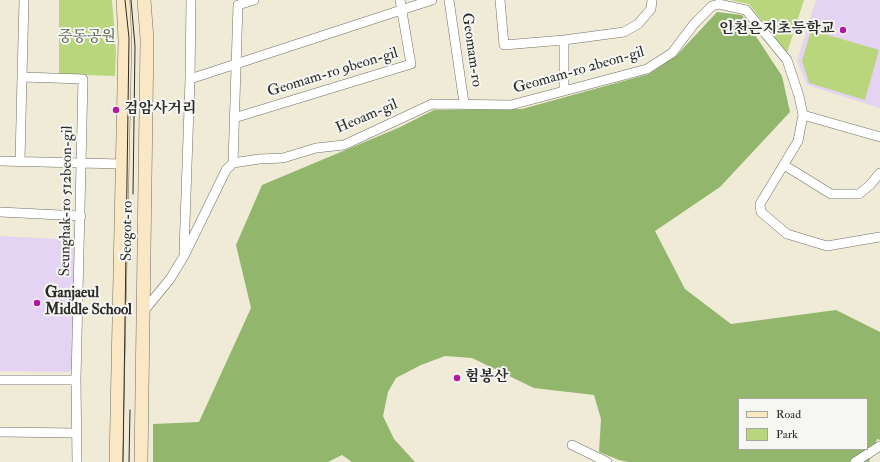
<!DOCTYPE html>
<html>
<head>
<meta charset="utf-8">
<style>
	body { margin:0 }
	#map { position:relative; width:880px; height:462px; overflow:hidden; background:#efebd6; font-family:"IM FELL Double Pica",serif }
	canvas { display:block }
	.legend { position:absolute; left:738px; top:398px; width:130px; height:52px; box-sizing:border-box; background:#f6f6f2; border:1px solid #a5a5a2; margin:0; padding:5px 7px; list-style:none; font-size:12px; color:#2b2b2b }
	.legend li { display:flex; align-items:center; gap:8px; height:20px }
	.legend b { width:20px; border:1px solid #a5a5a2 }
</style>
</head>
<body>
<div id="map">
<canvas width="880" height="462"></canvas>
<ul class="legend">
<li><b style="height:5px;background:#fae7c3"></b>Road</li>
<li><b style="height:11px;background:#b9d67c"></b>Park</li>
</ul>
</div>
<script>
const c = document.querySelector('canvas').getContext('2d');
c.lineJoin = 'round';
function paint(path, color) {
  c.fillStyle = color;
  c.fill(path, 'evenodd');
}
function trace(path, color, width, dash) {
  c.strokeStyle = color;
  c.lineWidth = width;
  c.lineCap = dash ? 'butt' : 'round';
  c.setLineDash(dash || []);
  c.stroke(path);
}
function drawText(font, color, halo, rows, align = 'center') {
  c.font = font + ' "IM FELL Double Pica","Noto Serif KR",serif';
  c.lineWidth = 4;
  c.setLineDash([]);
  c.textBaseline = 'middle';
  c.strokeStyle = halo;
  c.fillStyle = color;
  for (const [text, x, y, turn = 0] of rows) {
    c.save();
    c.translate(x, y);
    c.rotate((+turn || 0) * Math.PI / 180);
    c.textAlign = isNaN(turn) ? turn : align;
    if (halo) c.strokeText(text, 0, 0);
    c.fillText(text, 0, 0);
    c.restore();
  }
}
const built = new Path2D(`
	M816 0H880V108L807 85 797 61Z
	M0 236 76 240 73 366 69 372 0 371Z`);
const green = new Path2D(`
	M59 0H112L116 51 115 76 59 74Z
	M730 0H804L787 53 749 4Z
	M811 30 879 50 865 100 809 83 802 61Z`);
const forest = new Path2D(`
	M717 12 742 15 782 76 790 112 720 187 655 231 685 289 731 324 836 310 880 332V440L877 439 869 462H628L619 460 599 452 601 419 594 395 534 388 472 358 445 356 421 365 396 378 388 392 383 416 394 439 415 462H352L342 455 328 462H153V424L199 422 251 308 236 245 262 185 398 128 434 110 522 109 649 74 677 55ZM739 399H867V449H739Z`);
const minor = new Path2D(`
	M24 0 22 77 83 79 76 380 77 462
	M449 0 464 103
	M500 0 504 45 564 40 624 32 638 24 651 9 652 0
	M564 40V91
	M190 79 432 0
	M803 115 880 137
	M234 118 411 64 400 0
	M0 161 122 164
	M20 161 22 77
	M233 163 238 5 254 0
	M784 165 831 194H859L870 185 880 173
	M0 212 81 216
	M184 252 190 79 191 0
	M143 312 170 279 184 256 226 170 233 163 259 159 283 158 316 148 344 145 432 104 511 105 647 69 672 53 694 24 712 6 719 4 746 10 787 60 799 96 803 115 798 141 760 204 761 212 787 234 827 246 880 237
	M0 380H76
	M0 432 77 433
	M572 445 607 462
	M855 462 880 446`);
const secondary = new Path2D(`
	M116 462 125 40 123 0
	M141 462 147 39 144 0`);
const tram = new Path2D(`
	M131 0 135 46 133 194
	M123 462 129 38 125 0
	M129 462 130 410`);
const markers = [
	[843,30,4,"#b5179e"],
	[116,110,4,"#b5179e"],
	[37,303,4,"#b5179e"],
	[457,378,4,"#b5179e"]
];
const poiNames = [
	["인천은지초등학교",835,30,"right"],
	["검암사거리",124,110],
	["Ganjaeul",45,294],
	["Middle School",45,311],
	["험봉산",465,378]
];
const parkNames = [
	["중동공원",87,38]
];
const streetNames = [
	["Geomam-ro",471,50,82],
	["Geomam-ro 2beon-gil",579,71,-16],
	["Geomam-ro 9beon-gil",333,73,-17],
	["Heoam-gil",367,117,-23],
	["Seunghak-ro 512beon-gil",67,201,-89],
	["Seogot-ro",128,231,-89]
];
paint(built, '#e4d3f2');
paint(green, '#b9d67c');
paint(forest, '#92b76c');
trace(minor, '#706e67', 10);
trace(secondary, '#706e67', 14);
trace(minor, '#fff', 9);
trace(secondary, '#fae7c3', 13);
trace(tram, '#2b2b2b', 1);
for (const [x, y, r, color] of markers) {
  const dot = new Path2D();
  dot.arc(x, y, r, 0, 2 * Math.PI);
  c.fillStyle = color;
  c.fill(dot);
  trace(dot, '#f6f6f2', 1.5);
}
drawText('bold 15px', '#2b2b2b', '#f6f6f2', poiNames, 'left');
drawText('15px', '#4e563f', '#f6f6f2', parkNames);
drawText('15px', '#2b2b2b', '#f6f6f2', streetNames);
</script>
</body>
</html>
